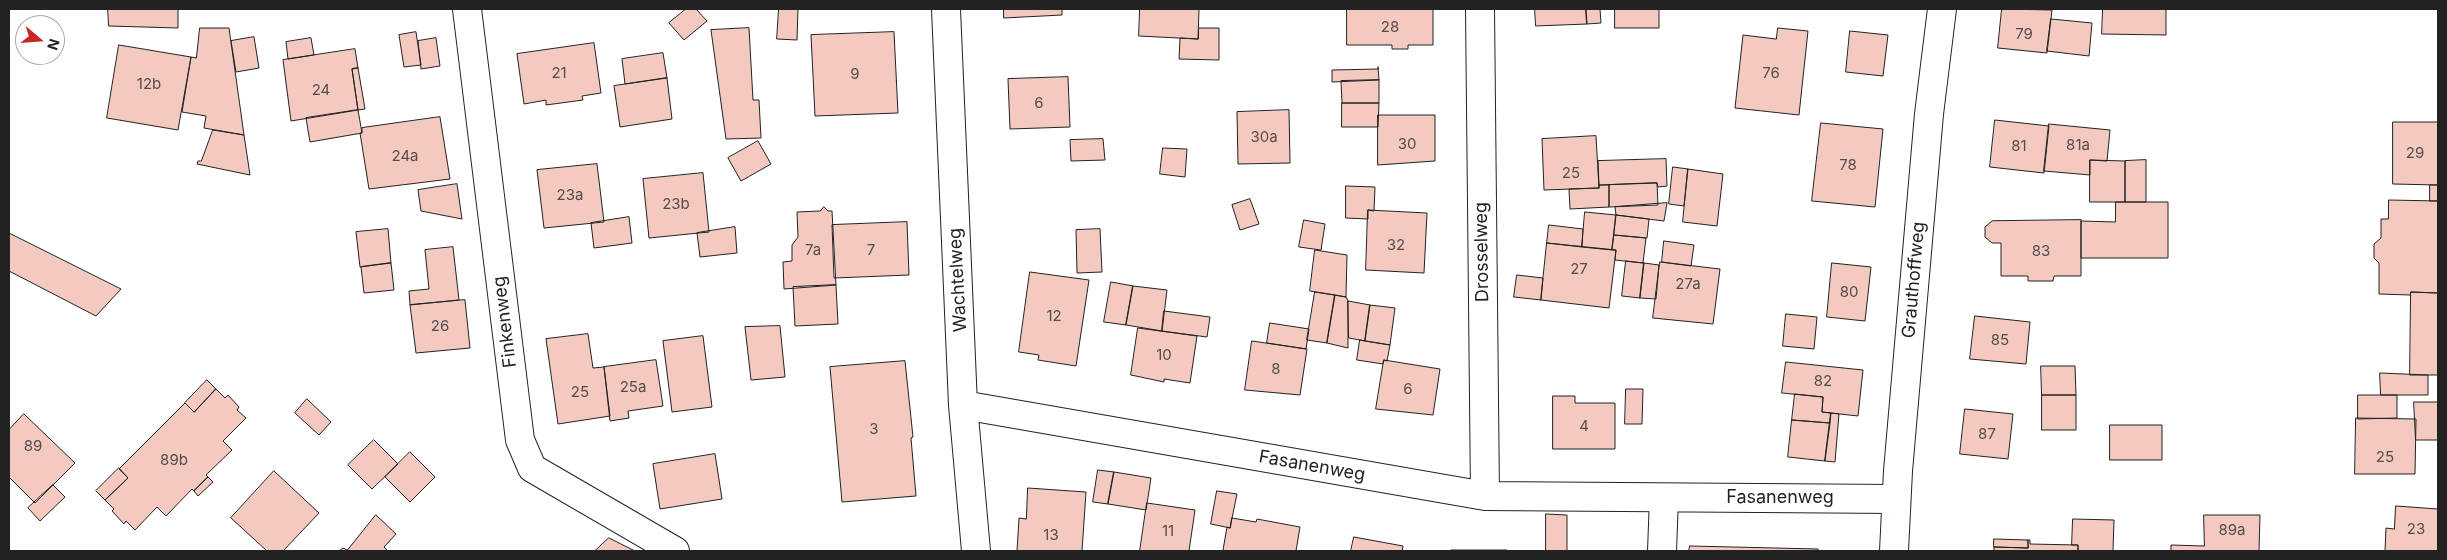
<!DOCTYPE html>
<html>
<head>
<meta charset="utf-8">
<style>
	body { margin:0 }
	#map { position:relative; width:2447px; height:560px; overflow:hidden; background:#fff; font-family:Inter,sans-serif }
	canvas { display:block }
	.frame { position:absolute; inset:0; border:10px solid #222; pointer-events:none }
	.north { position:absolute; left:15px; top:15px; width:50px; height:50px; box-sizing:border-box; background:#fff; border:1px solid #a7a7a7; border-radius:50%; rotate:108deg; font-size:14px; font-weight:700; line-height:20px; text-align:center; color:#222 }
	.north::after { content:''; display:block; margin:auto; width:18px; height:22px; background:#c62828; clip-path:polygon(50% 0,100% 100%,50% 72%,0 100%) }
</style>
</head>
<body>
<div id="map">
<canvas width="2447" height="560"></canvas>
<div class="frame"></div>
<div class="north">N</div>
</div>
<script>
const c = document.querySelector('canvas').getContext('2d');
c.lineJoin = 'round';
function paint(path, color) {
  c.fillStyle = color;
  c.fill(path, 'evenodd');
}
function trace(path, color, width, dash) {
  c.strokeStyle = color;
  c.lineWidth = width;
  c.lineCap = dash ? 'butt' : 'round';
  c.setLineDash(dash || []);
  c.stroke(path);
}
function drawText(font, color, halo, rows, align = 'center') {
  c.font = font + ' Inter,sans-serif';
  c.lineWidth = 4;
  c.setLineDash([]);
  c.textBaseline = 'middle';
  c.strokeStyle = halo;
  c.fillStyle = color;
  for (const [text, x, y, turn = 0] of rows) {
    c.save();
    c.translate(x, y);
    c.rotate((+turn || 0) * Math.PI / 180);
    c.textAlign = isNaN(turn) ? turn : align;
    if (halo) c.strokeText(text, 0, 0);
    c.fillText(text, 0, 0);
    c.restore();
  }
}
const building = new Path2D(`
	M108 9H178V28L109 26Z
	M686 9H696L707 21 684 40 669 23Z
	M779 9H798L797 40 777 39Z
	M1004 9H1062V15L1004 18Z
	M1140 9H1199L1198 39 1139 36Z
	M1347 9H1433V45H1408V49H1392V45H1347Z
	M1535 9H1586L1587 24 1536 26Z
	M1586 9H1600L1601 23 1587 24Z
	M1615 9H1659V28H1615Z
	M2002 9 2052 10 2047 53 1998 48Z
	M2103 9H2166V35L2102 34Z
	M2051 19 2092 23 2089 56 2047 51Z
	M200 28H229L244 135 204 128 206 116 182 112 191 57 196 58Z
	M749 28 753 100H759L761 138 726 139 711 30Z
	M1199 28H1219V60L1179 59 1180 38 1198 39Z
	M1778 28 1808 31 1799 115 1735 108 1743 35 1776 39Z
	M1850 31 1888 35 1883 76 1846 72Z
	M416 32 421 65 404 67 399 35Z
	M894 32 898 113 815 116 811 35Z
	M254 37 259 68 236 72 231 41Z
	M311 38 314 55 288 59 286 42Z
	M436 38 440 66 421 69 418 41Z
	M594 43 601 93 582 96 583 100 546 105V100L524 104 517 54Z
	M119 45 191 57 178 130 107 118Z
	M355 49 358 68 352 69 358 110 291 121 283 60Z
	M663 53 667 78 625 84 622 59Z
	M1378 67 1379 80 1332 82V70L1378 69Z
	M358 68 365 109 358 110 352 69Z
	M1068 77 1070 127 1010 129 1008 79Z
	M667 78 672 119 620 127 614 86Z
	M1379 80V103H1342L1341 81Z
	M1342 103H1379L1378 127H1342Z
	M358 110 362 133 310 142 306 118Z
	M1289 110 1290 163 1238 164 1237 112Z
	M1378 115H1435V161L1378 165Z
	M440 117 450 179 369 189 360 133H362V128Z
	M1995 120 2049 126 2044 173 1990 167Z
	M2393 122H2438V185L2393 184Z
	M1821 123 1883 129 1875 207 1812 201Z
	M2049 124 2110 130 2107 161 2090 160V175L2044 171Z
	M213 130 244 135 250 175 197 164 198 161H201Z
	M1596 136 1599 188 1544 190 1542 139Z
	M1103 139 1105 160 1071 161 1070 140Z
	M758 141 771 164 741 181 728 158Z
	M1163 148 1187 149 1185 177 1160 174Z
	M1666 159 1667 186 1658 187 1657 183 1599 185 1598 161Z
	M2090 160 2125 161V202H2090Z
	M2146 160V202H2125V161Z
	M597 164 604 222 544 228 537 170Z
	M1673 167 1688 169 1684 206 1669 204Z
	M1688 169 1723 174 1717 226 1683 222Z
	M703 173 709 232 649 238 643 179Z
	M1657 183 1658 205 1609 207V185Z
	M457 184 462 219 421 211 418 190Z
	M1599 185H1609V207L1570 209 1569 189 1599 188Z
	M2430 185H2438V201H2430Z
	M1346 186 1375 187 1374 211 1368 210V219L1346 218Z
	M1250 199 1259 224 1240 230 1232 205Z
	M2389 200 2438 201V293L2411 292 2410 295 2379 294V263L2374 258V244L2381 238V219H2388Z
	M2116 202H2168V258H2081V221L2115 222Z
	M1667 203 1664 221 1616 215 1615 207Z
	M824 207 828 211H832L836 285 784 289 783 262 792 261V245L798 237 797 212 820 211Z
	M1368 210 1427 213 1424 273 1366 270Z
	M1585 212 1616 215 1612 250 1582 247Z
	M1616 215 1649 219 1647 238 1614 235Z
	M629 217 632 243 594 248 591 223Z
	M1304 220 1325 224 1321 250 1299 247Z
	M2081 220V276H2054L2053 281H2028V276H2001V243H1992L1985 237V227L1992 221Z
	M907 222 909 275 834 278 832 225Z
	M1549 225 1583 229 1582 247 1547 243Z
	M735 227 737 253 700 257 697 233Z
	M388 229 391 263 360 267 356 232Z
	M1100 229 1102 272 1077 273 1076 230Z
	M9 233 121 289 96 316 9 271Z
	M1614 235 1646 238 1643 263 1615 260 1616 250H1612Z
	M1664 241 1694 245 1691 266 1662 262Z
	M1547 243 1616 250 1609 308 1541 300Z
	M453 247 459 300 410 305 409 291 429 289 425 250Z
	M1315 250 1347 255 1346 297 1310 291Z
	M1626 261 1644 263 1640 298 1622 296Z
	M1660 262 1720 269 1713 324 1653 318Z
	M391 263 394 290 364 293 361 267Z
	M1644 263 1659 265 1656 299 1640 298Z
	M1832 263 1871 267 1865 321 1827 317Z
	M1030 272 1089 280 1076 366 1038 360 1039 355 1019 352Z
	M1517 275 1543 278 1541 300 1514 297Z
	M1111 282 1133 286 1126 325 1104 322Z
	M836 285 838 324 795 326 793 287Z
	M1133 286 1167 290 1162 331 1126 325Z
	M1315 292 1335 295 1327 343 1307 340Z
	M2411 292 2438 293V375H2410Z
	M1335 295 1346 297 1348 301V348L1327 343Z
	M465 300 470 348 416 353 410 305Z
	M1348 301 1370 305 1365 341 1349 338Z
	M1370 305 1395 308 1390 345 1365 341Z
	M1164 311 1210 317 1207 337 1162 331Z
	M1786 314 1817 317 1814 349 1783 346Z
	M1975 316 2030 322 2026 364 1970 359Z
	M1270 323 1309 329 1306 349 1267 343Z
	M780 326 785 377 751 380 745 327Z
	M1138 328 1197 336 1190 383 1164 379V382L1131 375Z
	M588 334 593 368 604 367 610 416 558 424 546 339Z
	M703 336 712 407 672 412 663 341Z
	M1360 340 1390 345 1387 361 1384 360 1383 364 1357 360Z
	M1252 341 1307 349 1300 395 1245 390Z
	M656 360 663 406 628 411 629 418 610 421 604 367Z
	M1384 360 1440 369 1433 415 1376 409Z
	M905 361 913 437 911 438 916 496 842 502 830 367Z
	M1786 362 1863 370 1858 416 1822 412 1823 397 1782 393Z
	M2041 366H2075L2076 395H2042Z
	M2380 373 2428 375V395H2381Z
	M207 380 216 389 194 412 185 403Z
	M216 389 225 398 228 395 239 407 237 410 246 418 223 441 232 450 206 475 208 477 194 491 192 489 166 516 157 507 135 530 126 521 124 524 112 511 114 509 105 500 128 478 119 469 185 403 194 412Z
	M1626 389H1643L1642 424H1625Z
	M1795 394 1823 397 1822 412 1831 413 1830 423 1792 420Z
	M2042 395H2076V430H2042Z
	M2358 395H2397V418L2358 419Z
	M1553 396H1575V403H1615V449H1553Z
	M307 399 331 422 319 435 295 413Z
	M2414 402H2438V440H2416Z
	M1965 409 2013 414 2008 459 1960 454Z
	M1831 413 1839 414 1835 462 1825 461Z
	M24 414 75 463 35 503 9 477V430Z
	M2356 418 2416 419 2415 474H2355Z
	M1792 420 1830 423 1825 461 1788 457Z
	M2110 425H2162V460H2110Z
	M374 440 398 464 372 489 348 465Z
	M410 452 435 477 410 502 385 477Z
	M715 454 722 499 660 509 653 464Z
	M119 468 128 478 105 500 96 491Z
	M1098 470 1114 472 1108 504 1093 502Z
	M274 471 319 513 283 551H267L231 518Z
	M1114 472 1151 478 1146 510 1108 504Z
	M208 477 213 482 198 496 194 491Z
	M53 485 65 497 40 521 28 508Z
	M1028 488 1086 492 1082 551H1017L1019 518 1026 519Z
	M1217 491 1237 494 1230 528 1211 524Z
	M1147 503 1195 510 1189 551H1140Z
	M2396 506 2438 509V551H2385L2386 528 2394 529Z
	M1546 514 1567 515V551H1546Z
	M376 515 396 534 384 547 388 551H339L343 548 347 550Z
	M2204 515H2260L2259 551H2171V545L2204 546Z
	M1232 518 1256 522 1257 519 1300 527 1296 551H1226L1223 550 1227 527 1230 528Z
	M2073 519 2114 520 2113 551H2078V545H2072Z
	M1354 537 1403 546 1402 551H1351Z
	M609 538 635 551H595Z
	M1994 539 2028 540V548L1994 547Z
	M2028 540H2030V544L2078 545V551H1994V547L2028 548Z
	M1690 546 1818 549V551H1689Z
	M1451 550H1507V551H1451Z`);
const minor = new Path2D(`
	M467 9 520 440 532 468 675 551
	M946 9 963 405 976 551
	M1480 9 1485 496
	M963 405 1485 496 1895 499
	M1662 551 1664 498
	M1894 551 1898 471 1929 114 1942 9`);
const numberNames = [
	["28",1390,27],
	["79",2024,34],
	["21",559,73],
	["76",1771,73],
	["9",855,74],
	["12b",149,84],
	["24",321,90],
	["6",1039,103],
	["30a",1264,137],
	["30",1407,144],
	["81a",2078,145],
	["81",2019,146],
	["29",2415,153],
	["24a",405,156],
	["78",1848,165],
	["25",1571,173],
	["23a",570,195],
	["23b",676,204],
	["32",1396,245],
	["7a",813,250],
	["7",871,250],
	["83",2041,251],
	["27",1579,269],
	["27a",1688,284],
	["80",1849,292],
	["12",1054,316],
	["26",440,326],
	["85",2000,340],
	["10",1164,355],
	["8",1276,369],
	["82",1823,381],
	["25a",633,387],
	["6",1408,389],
	["25",580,392],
	["4",1584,426],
	["3",874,429],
	["87",1987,434],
	["89",33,446],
	["25",2385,457],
	["89b",174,460],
	["23",2416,529],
	["89a",2232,530],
	["11",1168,531],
	["13",1051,535]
];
const streetNames = [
	["Drosselweg",1482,252,-91],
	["Wachtelweg",958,280,-93],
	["Grauthoffweg",1914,280,-85],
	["Finkenweg",505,322,-97],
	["Fasanenweg",1312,466,10],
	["Fasanenweg",1780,498]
];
paint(building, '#f3c9c0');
trace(building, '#222', 1);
trace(minor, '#222', 30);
trace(minor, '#fff', 28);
drawText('15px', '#564c4a', null, numberNames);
drawText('18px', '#222', '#fff', streetNames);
</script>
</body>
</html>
